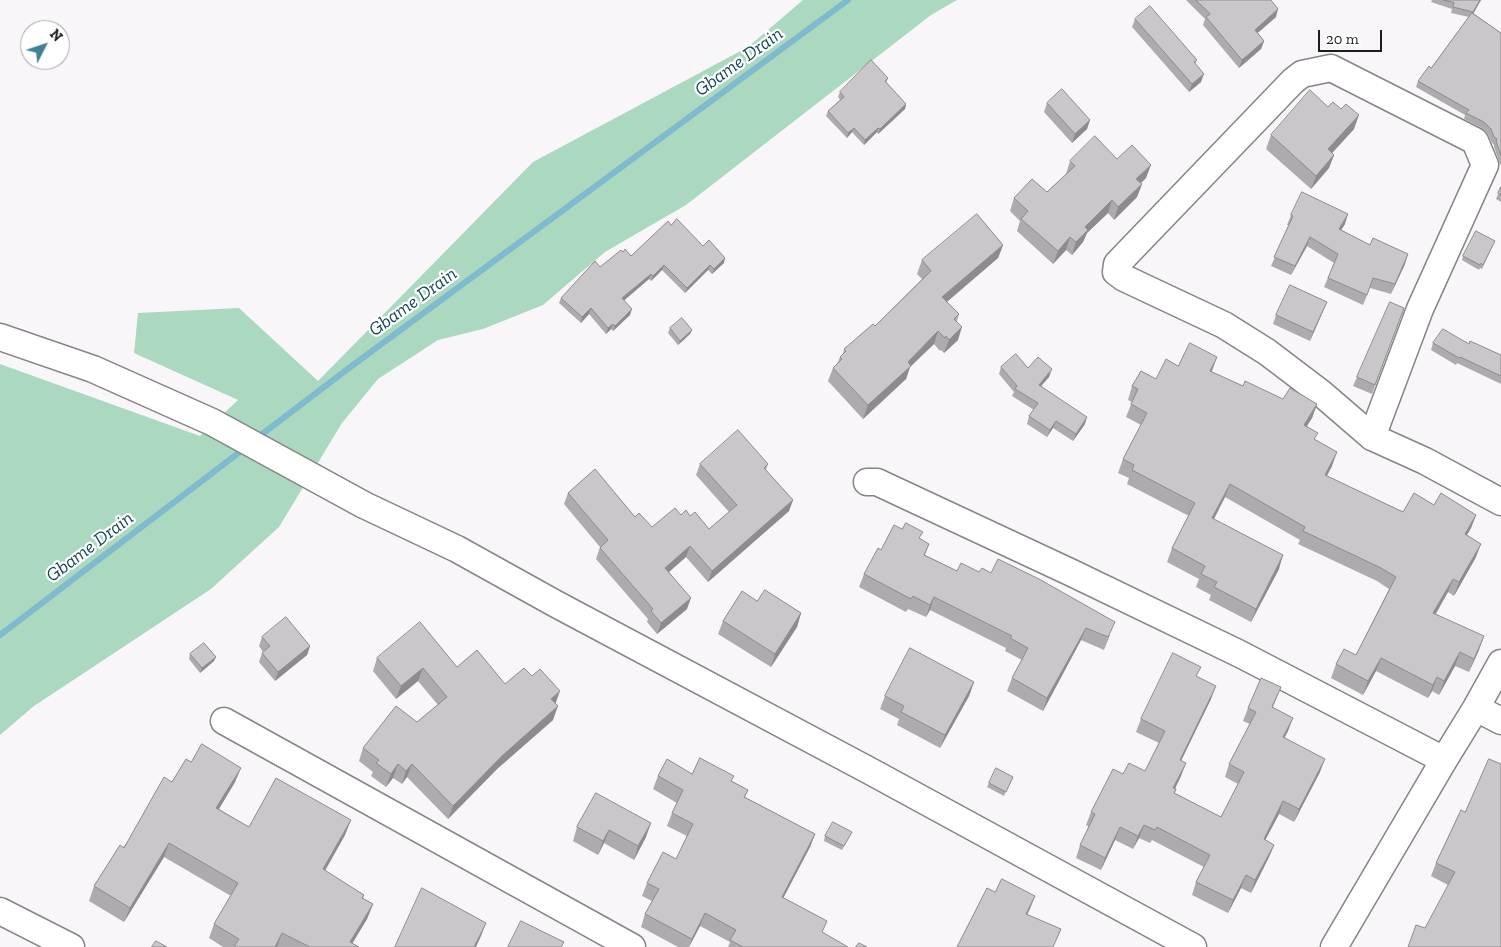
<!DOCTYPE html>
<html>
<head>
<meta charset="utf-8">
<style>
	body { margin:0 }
	#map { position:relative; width:1501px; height:947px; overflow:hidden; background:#f9f6f9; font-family:"Zilla Slab",serif }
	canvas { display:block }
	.north { position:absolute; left:20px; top:20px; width:50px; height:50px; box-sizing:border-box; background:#fff; border:1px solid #a5a4a5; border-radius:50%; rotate:49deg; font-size:14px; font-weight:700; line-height:20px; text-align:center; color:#1d1c1d }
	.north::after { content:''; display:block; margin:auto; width:18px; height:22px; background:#428095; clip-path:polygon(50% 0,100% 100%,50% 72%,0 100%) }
	.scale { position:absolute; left:1318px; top:30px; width:64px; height:22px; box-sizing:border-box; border:2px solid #1d1c1d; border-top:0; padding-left:6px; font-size:15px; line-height:18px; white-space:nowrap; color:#1d1c1d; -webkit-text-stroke:4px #fff; paint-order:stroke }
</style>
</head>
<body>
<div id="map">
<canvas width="1501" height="947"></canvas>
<div class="north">N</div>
<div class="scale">20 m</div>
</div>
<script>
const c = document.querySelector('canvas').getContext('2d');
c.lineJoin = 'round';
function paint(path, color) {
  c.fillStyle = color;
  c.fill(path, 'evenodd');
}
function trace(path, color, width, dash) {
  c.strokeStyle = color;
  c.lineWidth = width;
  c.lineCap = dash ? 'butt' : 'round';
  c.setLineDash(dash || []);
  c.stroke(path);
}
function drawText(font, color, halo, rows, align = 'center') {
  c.font = font + ' "Zilla Slab",serif';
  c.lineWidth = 4.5;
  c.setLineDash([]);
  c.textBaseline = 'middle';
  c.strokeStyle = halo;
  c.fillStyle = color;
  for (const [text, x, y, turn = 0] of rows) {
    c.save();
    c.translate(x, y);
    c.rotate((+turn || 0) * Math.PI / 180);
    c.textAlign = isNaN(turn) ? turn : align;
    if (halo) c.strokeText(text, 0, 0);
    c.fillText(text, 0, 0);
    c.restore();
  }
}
const green = new Path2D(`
	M803 0H957L931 15 686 205 605 252 543 305 483 329 438 340 378 379 342 423 279 527 211 589 34 706 0 735V364L200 436 238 400 134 353 138 313 239 308 318 381 533 162 748 47Z`);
const stream = new Path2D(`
	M257 438 349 368 848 0
	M0 635 245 448`);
const minor = new Path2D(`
	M0 337 93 369 212 422 364 505 457 549 556 604 870 771 1193 947
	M1372 437 1420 309 1485 165 1475 141 1331 68 1302 74 1293 81 1117 264 1116 272 1124 278 1224 325 1267 352 1321 393 1372 437 1425 461 1501 502
	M867 482H877L1072 573 1240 654 1444 760
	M1476 708 1501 721
	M224 721 632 947
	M0 911 71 947
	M1334 947 1444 760 1476 708 1501 663`);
const wall = new Path2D(`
	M1186 0H1271L1276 17 1257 33 1264 41 1261 49 1239 68 1203 25 1205 19Z
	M1432 0H1481L1473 13 1501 33V165L1500 164 1494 147V145L1492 143 1488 135 1482 128 1464 119 1465 115 1416 87 1418 81 1431 68 1469 17 1451 13 1452 9 1431 2Z
	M1135 19 1197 60 1195 64 1201 82 1189 92 1132 27Z
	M888 78 886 83 906 104 905 109 878 134 877 132 864 145 852 132 847 138 826 116 828 111 840 100 838 97 840 92Z
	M1047 103 1090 120 1087 129 1072 143 1044 112Z
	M1328 107 1354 129 1332 153 1334 155 1329 168 1311 189 1266 149 1271 135Z
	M1117 159 1146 178 1141 183 1142 184 1137 197 1114 220 1108 213 1087 233 1083 242 1072 255 1066 250 1053 264 1017 231 1020 221 1010 211 1014 198 1047 192 1066 174 1070 161Z
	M1501 187V202L1496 199Z
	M1291 215 1345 224 1341 230 1405 264 1391 294 1370 288 1363 305 1324 287 1334 263 1307 246 1291 275 1271 266 1289 225H1287Z
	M1003 245 998 258 947 302 959 314 957 321 958 340 944 353 941 350 940 351 934 344 910 367 906 379 863 419 828 381 833 368 837 364 840 357 843 354 844 349 875 326 922 279 917 274 922 260Z
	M1493 245 1482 269 1480 268 1479 270 1462 260 1463 256Z
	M703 246 724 263 712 274 708 270 685 293 662 270 651 281 649 279 624 300 630 315 613 331 611 329 606 334 589 314 581 323 559 303 561 298 600 267 623 252 631 256Z
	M1327 302 1310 341 1273 324 1276 315Z
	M1404 308 1372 394 1353 386 1357 377Z
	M670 328 692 330 690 334 678 345 668 333Z
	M1433 343 1469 344 1501 355V384L1457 363 1456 365 1431 350Z
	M1178 366 1212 372 1243 386 1283 399 1317 404 1312 418 1307 426 1332 466 1327 476 1403 512 1434 505 1476 515 1471 528 1467 535 1476 557 1454 596 1448 592 1436 614 1479 650 1469 672 1455 666 1439 695 1432 691 1428 698 1376 671 1363 695 1331 678 1336 664 1356 655 1389 589 1377 581 1298 544 1300 540 1225 497 1214 519 1279 569 1251 622 1209 600 1211 595 1196 587 1199 579 1167 562 1172 548 1189 516 1127 484 1129 478 1118 473 1123 459 1141 425 1126 417 1132 402 1128 400 1132 386 1156 379Z
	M1001 367 1028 368 1049 377 1041 386 1085 424 1073 441 1053 428 1047 437 1027 424 1029 416 1034 410 1012 396 1014 392 999 374Z
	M700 464H768L766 470 793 500 789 511 708 582 686 557 669 572 687 609 657 634 647 622 648 619 596 559 600 547 564 504 568 493 635 517 652 527 690 516 709 529 729 512 696 475Z
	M902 529 929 544 925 555 957 571 979 572 1110 635 1104 650 1081 640 1043 711 1007 691 1012 678 1022 660 1005 651 1006 648 930 610 926 617 908 609 906 612 859 587 864 574 881 550Z
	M757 601 801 613 797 627 771 667 718 634 723 621Z
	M262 637 310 646 307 655 275 681 259 662 262 653 263 652 259 646Z
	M190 654 216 657 214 661 200 673 189 659Z
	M377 658 457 667 555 703 553 720 497 769 448 819 407 777 402 784 393 778 386 787 371 776 373 772 359 761 363 748 417 722 438 705 418 681 396 699 373 671Z
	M1197 677 1211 699 1181 761V776L1175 788 1176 789 1175 793 1221 817 1238 784 1225 777 1229 764 1250 724 1243 721 1248 708 1281 687 1273 707 1288 731 1284 738 1320 772 1294 822 1279 814 1265 840 1274 845 1269 857 1251 893 1241 888 1228 913 1192 895 1196 882 1204 867 1152 840 1150 843 1139 838 1133 849 1115 840 1101 870 1076 858 1080 845 1089 827 1086 825 1091 812 1123 774 1145 771 1159 743 1136 732 1141 719Z
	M974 682 969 696 940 748 897 725 899 719 880 709 885 696Z
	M191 762 235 782 219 809 249 827 345 835 325 871 364 895 363 898 373 904 367 919 352 944 359 947H223L209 938 214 924 231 896 164 857 124 922 89 901 94 886 172 782Z
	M692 774 732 781 748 790 745 797 815 834 810 847 783 898 823 933 848 947H728L730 942 700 926 689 947H678L641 927 645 914 652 901 642 896 647 883 676 859 687 836 667 826 672 813 677 803 653 789 658 776Z
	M1013 777 1004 796 987 787 989 783Z
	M596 793 646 837 634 860 604 843 598 855 573 841 577 827Z
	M1461 810 1501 947 1448 885 1431 876 1436 863Z
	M852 832 842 850 824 841 825 836Z`);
const shadedWall = new Path2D(`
	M1480 0H1481L1471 18 1473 12Z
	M1278 9 1276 17 1252 38 1255 30Z
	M1264 41 1261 49 1239 68 1242 60Z
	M1204 74 1201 82 1189 92 1192 84Z
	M906 104 905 109 878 134 880 129Z
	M1359 115 1354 129 1323 163 1328 149Z
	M1090 120 1087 129 1072 143 1075 134Z
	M854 128 852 132 847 138 848 133Z
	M878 128 877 132 864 145 865 140Z
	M1334 155 1329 168 1311 189 1316 176Z
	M1151 165 1146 178 1132 191 1136 179Z
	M1142 184 1137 197 1114 220 1118 207Z
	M1112 200 1108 213 1087 233 1083 242 1072 255 1076 242 1085 227Z
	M1348 214 1345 224 1336 238 1339 229Z
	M1070 237 1066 250 1053 264 1058 251Z
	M1310 237 1307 246 1291 275 1295 266Z
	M1003 245 998 258 937 310 942 297Z
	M1408 254 1405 264 1391 294 1395 284Z
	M725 258 724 263 712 274 714 269Z
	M664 265 662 270 651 281 653 276Z
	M710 265 708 270 685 293 687 288Z
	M651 274 649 279 620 304 622 298Z
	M1327 302 1323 311 1310 341 1313 332Z
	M591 308 589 314 581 323 582 317Z
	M632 309 630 315 613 331 615 326Z
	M613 324 611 329 606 334 608 328Z
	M962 327 958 340 944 353 949 340Z
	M692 330 690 334 678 345 680 341Z
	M938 331 934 344 910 367 906 379 863 419 868 405 908 362Z
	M1217 357 1212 371 1205 385 1210 371Z
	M1052 369 1049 377 1036 392 1039 385Z
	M1317 404 1312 418 1299 438 1304 425Z
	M1087 417 1085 424 1073 441 1076 434Z
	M1056 421 1053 428 1047 437 1050 430Z
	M1337 452 1332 466 1320 488 1325 475Z
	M1230 484 1225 497 1207 532 1212 518Z
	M793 500 789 511 708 582 712 571Z
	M1476 515 1471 528 1460 547 1465 534Z
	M1481 544 1476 557 1454 596 1459 582Z
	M690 546 686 557 661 579 665 568Z
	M1283 555 1279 569 1251 622 1256 609Z
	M1453 579 1448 592 1428 626 1433 613Z
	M934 597 930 610 926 617 930 605Z
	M691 598 687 609 657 634 661 623Z
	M801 613 797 627 771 667 775 654Z
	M1086 628 1081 640 1043 711 1047 698Z
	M1484 636 1479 650 1469 672 1474 659Z
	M310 646 307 655 275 681 278 672Z
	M1460 652 1455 666 1439 695 1444 681Z
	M216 657 214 661 200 673 202 668Z
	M1381 658 1376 671 1363 695 1368 681Z
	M423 668 418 681 396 699 401 686Z
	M1437 677 1432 691 1428 698 1433 685Z
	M974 682 969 696 940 748 945 735Z
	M1216 686 1211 699 1175 773 1180 760Z
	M560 691 555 705 551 699Z
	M558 706 553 720 497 769 448 819 453 806 502 756Z
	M1293 718 1288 731 1278 750 1283 737Z
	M1325 759 1320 772 1294 822 1299 809Z
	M1186 763 1181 776 1169 801 1173 788Z
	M398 764 393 778 386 787 391 774Z
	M412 764 407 777 402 784 406 771Z
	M241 768 235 782 211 822 216 808Z
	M1283 801 1279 814 1259 852 1264 839Z
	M351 820 345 835 317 884 323 869Z
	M651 823 646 837 634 860 638 846Z
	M1144 825 1139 838 1133 849 1138 836Z
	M1120 827 1115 840 1101 870 1105 858Z
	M609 830 604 843 598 855 603 841Z
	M815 834 810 847 777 910 782 897Z
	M169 843 164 857 124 922 130 908Z
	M1274 845 1269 857 1251 893 1255 880Z
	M1246 875 1241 888 1228 913 1233 900Z
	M1035 896 1030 909 1021 927 1026 914Z
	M373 904 367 919 350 947V942Z
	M705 913 700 926 689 947 692 939Z
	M486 923 481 936 476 947H474Z
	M282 933 277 947H275Z`);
const building = new Path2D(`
	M1196 0H1271L1278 9 1255 30 1264 41 1242 60 1206 17 1210 14Z
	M1444 0H1480L1473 12 1453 7 1454 3Z
	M1150 6 1197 60 1194 62 1204 74 1192 84 1135 19Z
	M1472 13 1501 33V155L1496 141 1497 139 1494 137 1491 129 1484 122 1466 113 1469 110 1418 81 1429 66 1431 68Z
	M871 60 888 78 885 81 906 104 880 129 878 128 865 140 854 128 848 133 828 111 844 97 840 92Z
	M1062 89 1090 120 1075 134 1047 103Z
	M1310 90 1328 107 1333 102 1341 109 1346 104 1359 115 1328 149 1334 155 1316 176 1271 135Z
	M1095 136 1117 159 1132 145 1151 165 1136 179 1142 184 1118 207 1112 200 1085 227 1088 230 1076 242 1070 237 1058 251 1021 219 1028 211 1014 198 1032 179 1047 192 1075 166 1070 161Z
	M1501 187V195L1498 193Z
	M1302 192 1348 214 1339 229 1370 245 1373 238 1408 254 1395 284 1373 278 1367 295 1328 278 1338 254 1310 237 1295 266 1274 257 1293 216 1291 215Z
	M977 214 1003 245 942 297 959 314 954 319 962 327 949 340 946 336 945 338 938 331 908 362 911 366 868 405 833 368 842 359 840 357 846 351 844 349 873 324 875 326 931 271 922 260Z
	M677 219 703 246 709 240 725 258 714 269 710 265 687 288 664 265 653 276 651 274 622 298 632 309 615 326 613 324 608 328 591 308 582 317 561 298 595 261 600 267 621 250 623 252 625 249 631 256 668 221 671 225Z
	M1476 231 1495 241 1483 265 1481 263 1480 265 1463 256Z
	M1290 285 1327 302 1313 332 1276 315Z
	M1390 302 1404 308 1375 385 1357 377Z
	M682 318 692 330 680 341 670 328Z
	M1443 329 1469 344 1470 341 1501 355V376L1460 357 1459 358 1433 343Z
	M1190 343 1217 357 1210 371 1243 386 1245 381 1283 399 1290 388 1317 404 1304 425 1318 433 1314 439 1337 452 1325 475 1403 512 1414 493 1434 505 1441 493 1476 515 1465 534 1481 544 1459 582 1453 579 1433 613 1484 636 1474 659 1460 652 1444 681 1437 677 1433 685 1381 658 1368 681 1336 664 1344 649 1356 655 1396 577 1381 568 1303 531 1305 527 1230 484 1212 518 1283 555 1256 609 1214 587 1217 582 1201 574 1205 566 1172 548 1195 503 1132 470 1134 465 1123 459 1147 413 1131 404 1138 389 1132 386 1141 371 1156 379 1166 359 1178 366Z
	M1016 354 1028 368 1038 357 1052 369 1039 385 1087 417 1076 434 1056 421 1050 430 1029 416 1038 403 1015 389 1017 386 1001 367Z
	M738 430 768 464 764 468 793 500 712 571 690 546 665 568 691 598 661 623 651 611 653 609 600 548 608 540 568 493 595 469 635 517 639 513 652 527 675 508 681 515 686 510 690 516 695 512 709 529 737 505 700 464Z
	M906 523 923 532 919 538 929 544 924 555 957 571 961 563 979 572 982 568 991 573 998 559 1039 579 1115 622 1108 637 1086 628 1047 698 1012 678 1028 648 1010 638 1012 636 934 597 930 605 913 596 911 599 864 574 878 548 881 550 894 525 902 529Z
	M765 590 801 613 775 654 723 621 742 591 757 601Z
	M286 617 310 646 278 672 262 653 270 646 262 637Z
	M420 622 457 667 477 650 505 684 524 668 532 676 540 669 560 691 551 699 558 706 502 756 453 806 412 764 406 771 398 764 391 774 376 763 379 760 363 748 396 706 417 722 447 697 423 668 401 686 377 658Z
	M204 643 216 657 202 668 190 654Z
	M910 648 974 682 945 735 901 712 904 706 885 696Z
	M1173 653 1201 667 1196 676 1216 686 1180 760 1186 763 1173 788 1176 789 1174 793 1221 817 1244 772 1229 764 1256 712 1248 708 1261 678 1281 687 1272 707 1293 718 1283 737 1325 759 1299 809 1283 801 1264 839 1274 845 1255 880 1246 875 1233 900 1196 882 1210 855 1157 827 1155 830 1144 825 1138 836 1120 827 1105 858 1080 845 1095 814 1091 812 1113 769 1123 774 1129 763 1145 771 1165 731 1141 719Z
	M202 744 241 768 216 808 249 827 276 778 351 820 323 869 364 895 362 898 373 904 350 942 359 947H310L282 933 275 947H234L239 939 214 924 238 883 169 843 130 908 94 886 120 845 124 848 164 777 172 782 186 759 191 762Z
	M700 758 734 776 731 781 748 790 744 797 815 834 782 897 827 921 822 932 848 947H743L730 940 736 930 705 913 692 939 645 914 659 889 647 883 663 852 676 859 693 824 672 813 683 790 658 776 667 759 692 774Z
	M1489 759 1501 764V947H1408L1416 925 1425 928 1455 872 1436 863 1461 810 1465 812Z
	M996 768 1013 777 1006 792 989 783Z
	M596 793 651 823 638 846 609 830 603 841 577 827Z
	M833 822 852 832 844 846 825 836Z
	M1002 879 1035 896 1026 914 1061 929 1053 947H957L987 888 995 892Z
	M422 888 486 923 474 947H395Z
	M521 921 564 942 561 947H508Z
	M156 941 167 947H152Z
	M859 943 867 947H856Z`);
const waterNames = [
	["Gbame Drain",739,62,-36],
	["Gbame Drain",413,302,-36],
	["Gbame Drain",90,547,-37]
];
paint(green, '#abd9c0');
trace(stream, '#7fbbce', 6);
trace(minor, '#868486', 29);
trace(minor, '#fff', 26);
paint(wall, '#aeabae');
paint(shadedWall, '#8d8b8d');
paint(building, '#cac7ca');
trace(building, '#8d8b8d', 1);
drawText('italic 19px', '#124655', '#fff', waterNames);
</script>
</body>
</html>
